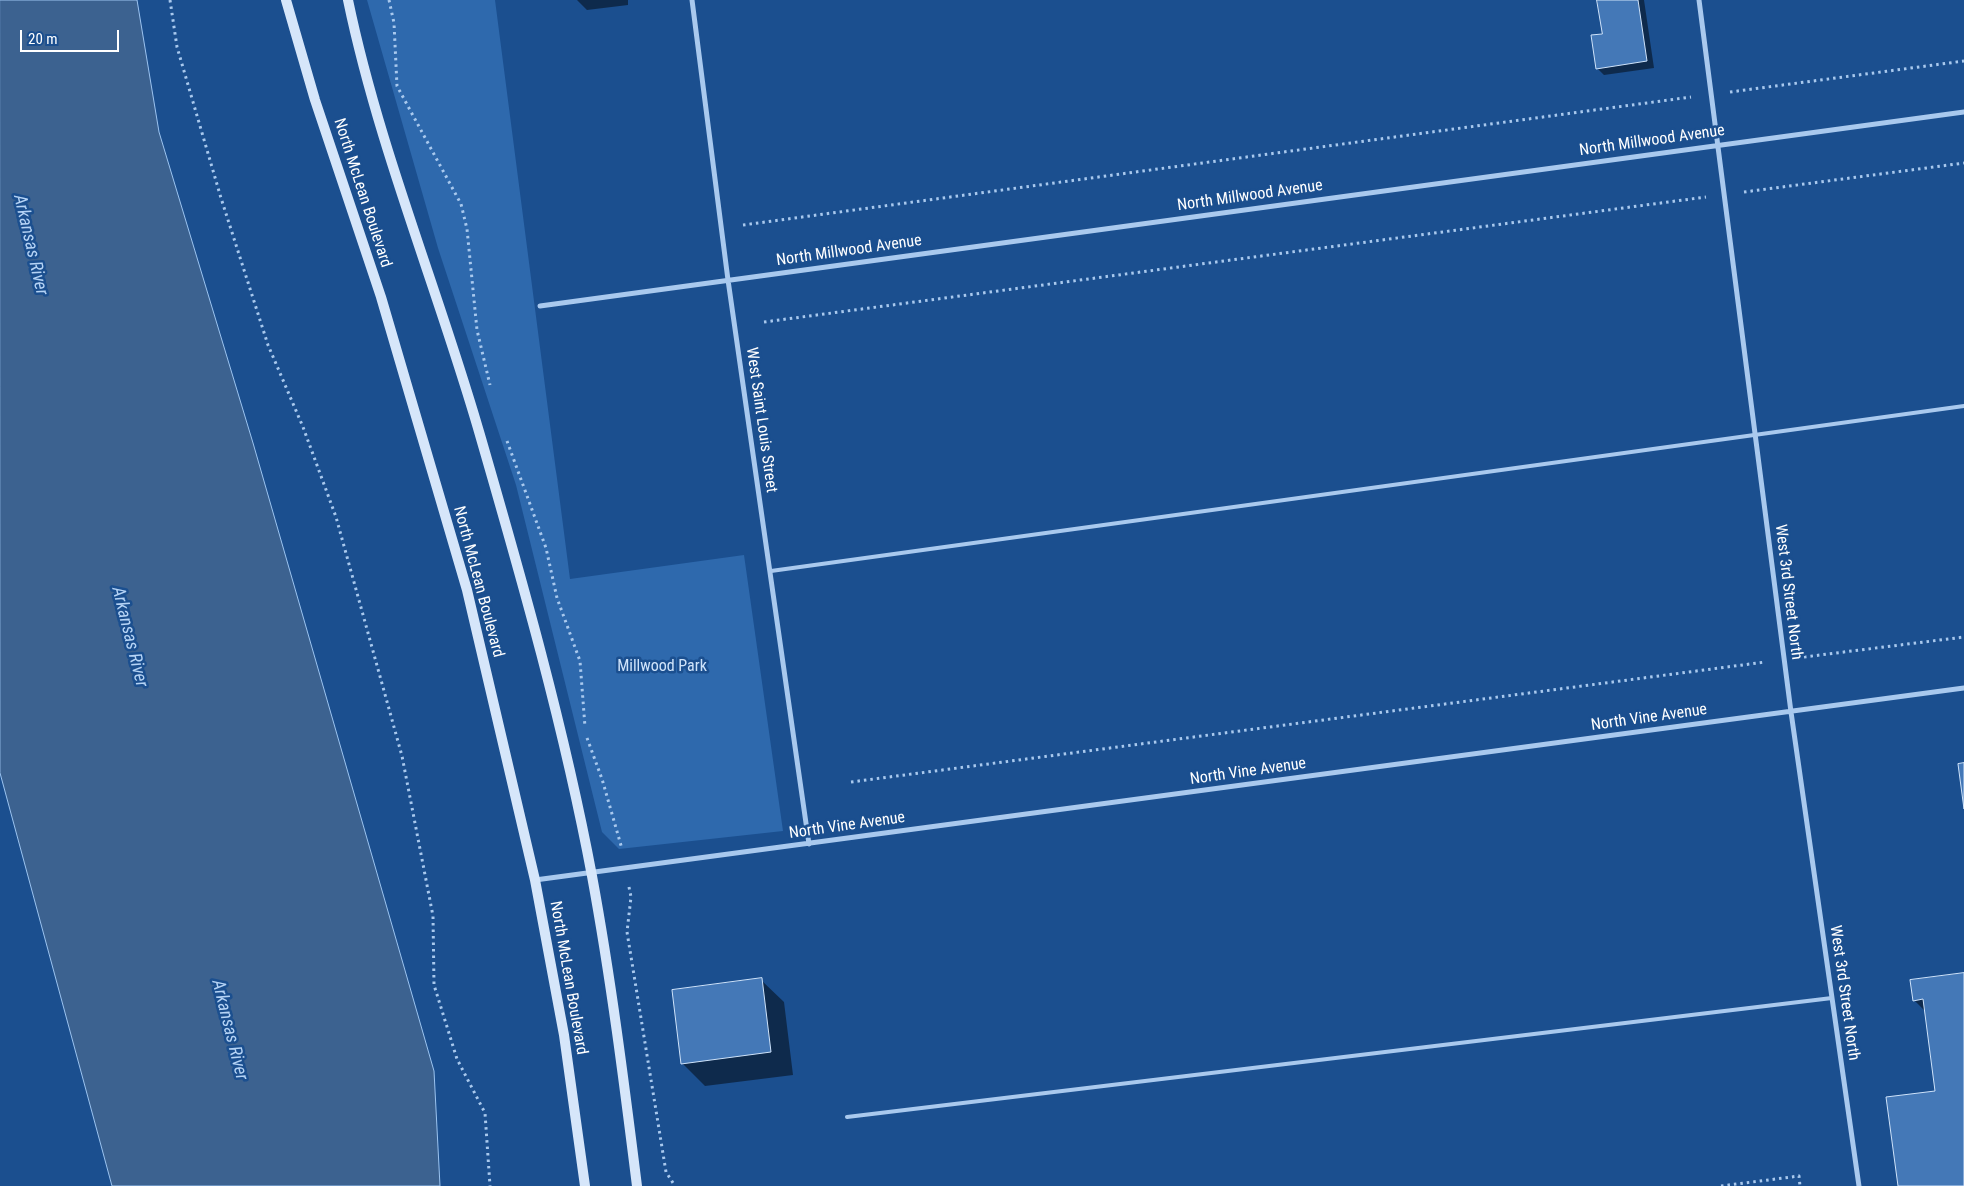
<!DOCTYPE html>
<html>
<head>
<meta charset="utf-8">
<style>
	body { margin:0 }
	#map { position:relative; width:1964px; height:1186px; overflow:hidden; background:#1b4f8f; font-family:"Roboto Condensed",sans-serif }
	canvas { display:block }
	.scale { position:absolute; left:20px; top:30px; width:99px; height:22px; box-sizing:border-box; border:2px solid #fff; border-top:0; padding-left:6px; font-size:15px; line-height:18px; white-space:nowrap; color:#fff; -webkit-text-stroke:4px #1b4f8f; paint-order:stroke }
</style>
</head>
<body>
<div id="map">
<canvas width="1964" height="1186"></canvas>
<div class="scale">20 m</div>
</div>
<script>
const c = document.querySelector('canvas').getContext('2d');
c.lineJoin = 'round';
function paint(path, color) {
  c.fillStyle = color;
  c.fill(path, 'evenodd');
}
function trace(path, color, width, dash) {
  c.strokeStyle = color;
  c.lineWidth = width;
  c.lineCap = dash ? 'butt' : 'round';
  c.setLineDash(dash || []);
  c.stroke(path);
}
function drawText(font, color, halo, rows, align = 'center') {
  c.font = font + ' "Roboto Condensed",sans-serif';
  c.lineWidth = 5;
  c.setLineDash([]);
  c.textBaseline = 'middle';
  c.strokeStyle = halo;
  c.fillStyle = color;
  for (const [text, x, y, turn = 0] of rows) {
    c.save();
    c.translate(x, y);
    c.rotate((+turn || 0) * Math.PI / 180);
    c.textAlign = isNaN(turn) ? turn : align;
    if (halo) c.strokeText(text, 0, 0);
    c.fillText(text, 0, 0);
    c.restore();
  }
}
const green = new Path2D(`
	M367 0H495L570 579 744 555 783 831 619 849 602 832 516 485 438 248Z`);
const water = new Path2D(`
	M0 0H137L159 132 253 443 434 1071 440 1186H112L0 773Z`);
const shadow = new Path2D(`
	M577 0H628V5L587 10Z
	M1598 0H1644L1654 68 1604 75 1597 68 1603 35Z
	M1964 975V1186H1899L1936 1092 1926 1012 1914 1000Z
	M761 980 784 1002 793 1075 705 1086 682 1063Z`);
const building = new Path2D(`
	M1597 0H1638L1647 61 1596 69 1591 35 1602 34Z
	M1964 763V809L1958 764Z
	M1964 973V1186H1898L1886 1097 1935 1091 1923 999 1913 1001 1910 980Z
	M762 978 771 1052 681 1064 672 990Z`);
const path = new Path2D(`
	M170 0 177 47 221 198 268 345 303 427 336 517 402 756 433 916 434 985 457 1059 485 1113 490 1186
	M389 0 394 23 397 86 461 204 467 229 477 330 490 385
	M1730 92 1964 61
	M1744 192 1964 163
	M743 225 1691 97
	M764 322 1706 197
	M507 441 546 548 557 598 580 661 585 727
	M1804 657 1964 637
	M587 738 602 779 622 849
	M851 782 1765 662
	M629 887 631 897 627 932 666 1172 675 1186
	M1721 1186 1799 1176 1800 1186`);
const service = new Path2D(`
	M771 571 1964 406
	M847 1117 1832 998`);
const minor = new Path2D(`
	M692 0 728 280 809 844
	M1699 0 1791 712 1859 1186
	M540 306 1964 112
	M535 880 1964 688`);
const secondary = new Path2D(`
	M286 0 315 100 381 297 467 590 535 880 564 1035 585 1186
	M348 0C379 149 438 289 480 435 522 580 564 727 592 876 611 979 624 1082 637 1186`);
const streetNames = [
	["North Millwood Avenue",1652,141,-8],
	["North McLean Boulevard",362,193,72],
	["North Millwood Avenue",1250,196,-8],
	["North Millwood Avenue",849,251,-8],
	["West Saint Louis Street",761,420,82],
	["North McLean Boulevard",478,582,75],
	["West 3rd Street North",1788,592,83],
	["North Vine Avenue",1649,718,-8],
	["North Vine Avenue",1248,772,-8],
	["North Vine Avenue",847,826,-8],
	["North McLean Boulevard",568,978,80],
	["West 3rd Street North",1844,993,82]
];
const parkNames = [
	["Millwood Park",662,667]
];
const waterNames = [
	["Arkansas River",30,245,77],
	["Arkansas River",129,637,76],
	["Arkansas River",229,1030,76]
];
paint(green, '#2e69ad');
paint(water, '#3c6290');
trace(water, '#9cc4f0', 1);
paint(shadow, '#0007');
paint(building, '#4478b7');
trace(building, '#cfe3fa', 1);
trace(path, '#a9c9ee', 3, [2.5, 4]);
trace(service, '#a9c9ee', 4);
trace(minor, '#a9c9ee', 5);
trace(secondary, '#d6e6fa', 10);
drawText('16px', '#fff', '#1b4f8f', streetNames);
drawText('16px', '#cfe3fa', '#1b4f8f', parkNames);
drawText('italic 18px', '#b5d3f5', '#1b4f8f', waterNames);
</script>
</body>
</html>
